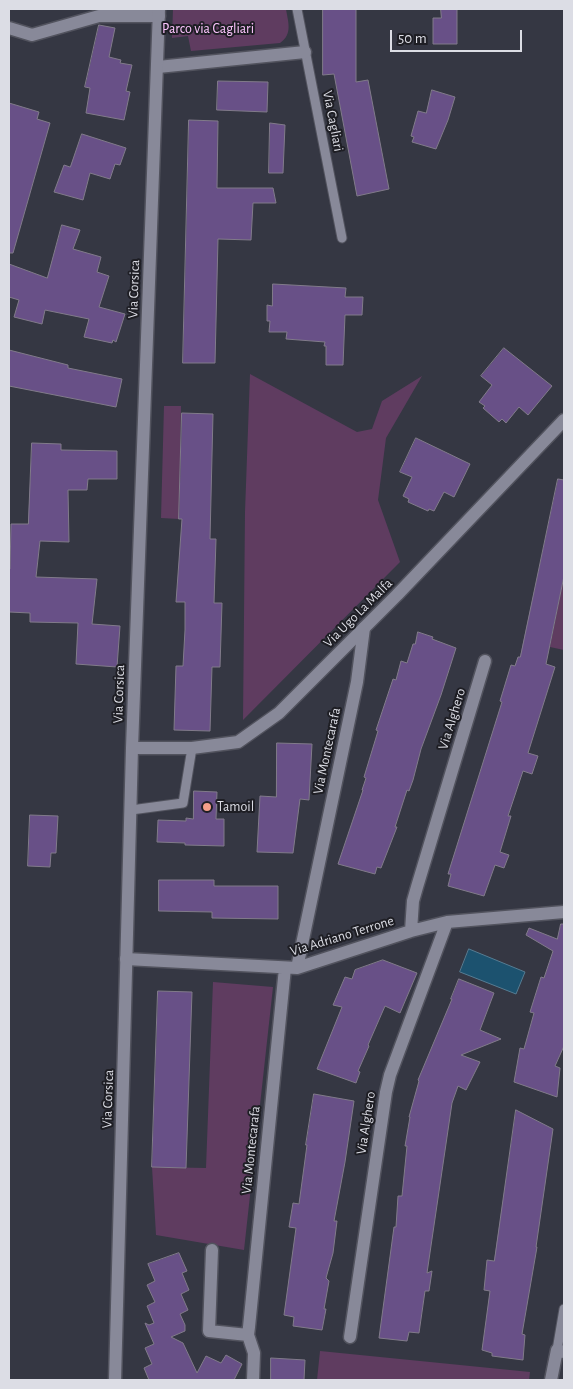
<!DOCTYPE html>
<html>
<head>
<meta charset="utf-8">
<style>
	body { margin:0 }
	#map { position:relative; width:573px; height:1389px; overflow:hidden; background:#353743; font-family:"Alegreya Sans",sans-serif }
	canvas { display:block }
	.frame { position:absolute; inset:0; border:10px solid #dcdde5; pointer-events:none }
	.scale { position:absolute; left:390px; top:30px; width:132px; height:22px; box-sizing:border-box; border:2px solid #dcdde5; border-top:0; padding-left:6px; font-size:15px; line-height:18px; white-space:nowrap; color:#dcdde5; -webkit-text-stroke:4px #1e1e24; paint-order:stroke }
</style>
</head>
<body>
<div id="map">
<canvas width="573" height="1389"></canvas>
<div class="frame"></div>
<div class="scale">50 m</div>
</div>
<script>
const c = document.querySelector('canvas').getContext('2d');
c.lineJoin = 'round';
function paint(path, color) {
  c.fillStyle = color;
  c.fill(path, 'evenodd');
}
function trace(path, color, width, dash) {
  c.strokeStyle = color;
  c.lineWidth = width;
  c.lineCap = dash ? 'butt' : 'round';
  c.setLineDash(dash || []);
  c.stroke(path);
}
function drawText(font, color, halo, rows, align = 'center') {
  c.font = font + ' "Alegreya Sans",sans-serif';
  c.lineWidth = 4;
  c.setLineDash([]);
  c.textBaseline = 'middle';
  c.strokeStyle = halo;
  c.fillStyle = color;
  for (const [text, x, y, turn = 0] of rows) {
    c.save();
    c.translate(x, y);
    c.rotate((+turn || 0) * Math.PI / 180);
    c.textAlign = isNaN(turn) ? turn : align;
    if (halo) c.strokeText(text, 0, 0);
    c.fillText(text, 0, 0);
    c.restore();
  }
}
const green = new Path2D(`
	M173 9H286C288 22 293 34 280 43L191 51 188 36 172 38Z
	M250 374 357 432 372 429 382 401 422 376 386 438 378 500 400 562 243 720 245 512Z
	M164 406H181L179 519 161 518Z
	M564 576V650L550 647Z
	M213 982 273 987 244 1250 156 1235 152 1167 206 1168Z
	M320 1351 530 1372 529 1380H317Z`);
const water = new Path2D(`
	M469 949 525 972 516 994 460 972Z`);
const building = new Path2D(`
	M323 9H356V82L368 80 389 189 357 196 334 74 323 75Z
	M441 9H457V44H433V18H441Z
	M99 25 115 28 109 57 121 60 120 63 132 65 126 91 130 92 124 120 86 113 90 88 85 87Z
	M218 81 268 82 267 112 217 110Z
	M432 90 455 97 448 120 436 149 412 142 414 137 411 136 418 111 426 113Z
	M9 103 39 112 37 119 50 123 13 253H9Z
	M189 120 218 121 217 188H273L276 203H253L251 240 218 239 215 363H183Z
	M270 123 285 125 283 173H269Z
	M82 134 126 148 120 165 115 164 110 179 90 173 83 200 54 192 64 165 70 167Z
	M62 225 80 230 73 249 101 257 97 272 109 276 99 307 125 314 116 342 113 340 112 343 84 337 89 319 45 310 42 324 14 317 19 300 9 297V264L47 278Z
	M273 284 346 288 345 297H363L362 315H345L343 365H326V346H324L325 342 286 339 287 332H269L270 321H267V305L272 306Z
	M504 348 552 386 528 415 519 407 506 423 502 419 499 422 483 408 485 406 479 402 492 385 481 376Z
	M9 350 68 365V368L122 379 116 407 9 386Z
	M182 413 213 414 210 539H216L214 603H222L220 667H212L210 731 174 730 176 666H183L185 630V602H176L182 519H179Z
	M416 438 470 464 454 497 444 492 434 511 429 509 428 511 408 502 409 499 403 496 412 477 400 472Z
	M32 443 61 444V450L117 451V479H88L87 490H68L69 542 40 541 36 577 97 579 92 624 120 626 117 667 76 664 78 623 30 622V613L9 612V569H10L11 524H28Z
	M558 479 564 480V576L546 664 555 667 528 753 538 756 532 774 523 771 508 816H511L500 852 509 855 504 868 495 865 484 896 448 886 451 874H448L502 702 500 701 511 665 515 666 518 657H520Z
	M418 632 433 637 432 639 456 648 441 695 421 749 413 780 409 791 407 790 395 827H397L381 868 377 867 375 874 338 864 363 790H362L366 778 364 777 378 731 376 730 393 679 396 680 401 661 407 663 413 644H415Z
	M277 743 312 744 309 800 300 799 293 853 257 852 260 796 276 797Z
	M194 791 217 792 216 819H224V846L185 845V843L157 842 158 820 186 821V818L193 819Z
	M30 815 58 816 56 853H51L50 867 28 866Z
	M159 880H214V886H278V919L212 918V912L159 911Z
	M561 924H564V1046L555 1066 560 1068 557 1097 514 1082 520 1048 524 1049 534 1013 530 1012 541 977 544 978 553 951 526 935 529 928 557 939Z
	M383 960 417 973 400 1013 385 1006 368 1045 369 1046 358 1071 360 1072 356 1083 317 1069 342 1007 333 1005 345 977 352 979 355 970Z
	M459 979 494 993 480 1030 501 1039 461 1055 480 1062 466 1090 458 1086 452 1103 427 1273 432 1271 429 1291H425L419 1333 409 1332 407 1341 379 1338 394 1227H396L398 1196H402L407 1146H405L410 1117H409L419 1081 418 1080 452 999H451Z
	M158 991 192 992 186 1168 152 1167Z
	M314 1094 354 1101 345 1162 334 1221H337L333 1253 326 1278 329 1281 324 1309H326L322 1330 293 1326 294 1317 284 1315 296 1228 289 1227 293 1203 299 1204 307 1145H306Z
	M516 1110 553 1129 536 1247H537L522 1334 525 1335 523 1360 492 1356V1353L482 1350 490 1291 484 1290 487 1260 494 1261Z
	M179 1253 187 1271 182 1273 189 1290 181 1294 188 1310 180 1314 185 1325V1331L171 1337 183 1343 197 1373 206 1356 221 1363 226 1355 242 1364 234 1380H149L144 1368 152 1364 145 1348 154 1344 145 1323 149 1325 154 1323 147 1306 155 1302 147 1285 155 1281 148 1264Z
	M271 1358 305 1360 304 1380H271Z`);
const lane = new Path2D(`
	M297 9 342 238
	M131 810 183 803 192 748
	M557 1350 564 1309`);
const street = new Path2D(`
	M9 28 32 35 99 16H159
	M158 67 305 52
	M411 931 413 901 417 887 485 661
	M126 959 297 968 411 931 447 922 564 912
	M297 968 357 682 364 628
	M212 1250 209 1331 248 1335
	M350 1337 386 1092 390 1075 447 922
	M253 1380 254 1353 248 1335 249 1327 285 968
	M551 1380 557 1350 564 1352`);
const secondary = new Path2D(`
	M132 748H192L238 742 279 713 397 595 564 420
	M115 1380 132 748 159 9`);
const markers = [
	[207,807,5,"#f49e8a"]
];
const parkNames = [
	["Parco via Cagliari",208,29]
];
const streetNames = [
	["Via Cagliari",333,121,79],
	["Via Corsica",134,289,-88],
	["Via Ugo La Malfa",358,613,-45],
	["Via Corsica",119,694,-88],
	["Via Alghero",452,719,-73],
	["Via Montecarafa",327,751,-78],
	["Via Adriano Terrone",342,936,-17],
	["Via Corsica",108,1099,-88],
	["Via Alghero",366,1123,-81],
	["Via Montecarafa",251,1150,-84]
];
const poiNames = [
	["Tamoil",217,807]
];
paint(green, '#5f3c60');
paint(water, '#1c526f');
trace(water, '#567c92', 1);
paint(building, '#685087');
trace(building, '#817b8a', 1);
trace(lane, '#52535e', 11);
trace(street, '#52535e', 15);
trace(secondary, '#52535e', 15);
trace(lane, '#888999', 9);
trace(street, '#888999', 12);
trace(secondary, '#888999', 12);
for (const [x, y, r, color] of markers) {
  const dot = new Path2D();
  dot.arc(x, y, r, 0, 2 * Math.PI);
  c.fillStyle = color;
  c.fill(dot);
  trace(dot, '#1e1e24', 2);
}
drawText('14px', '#fec6ff', '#1e1e24', parkNames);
drawText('14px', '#dcdde5', '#1e1e24', streetNames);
drawText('14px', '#dcdde5', '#1e1e24', poiNames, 'left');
</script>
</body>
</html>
